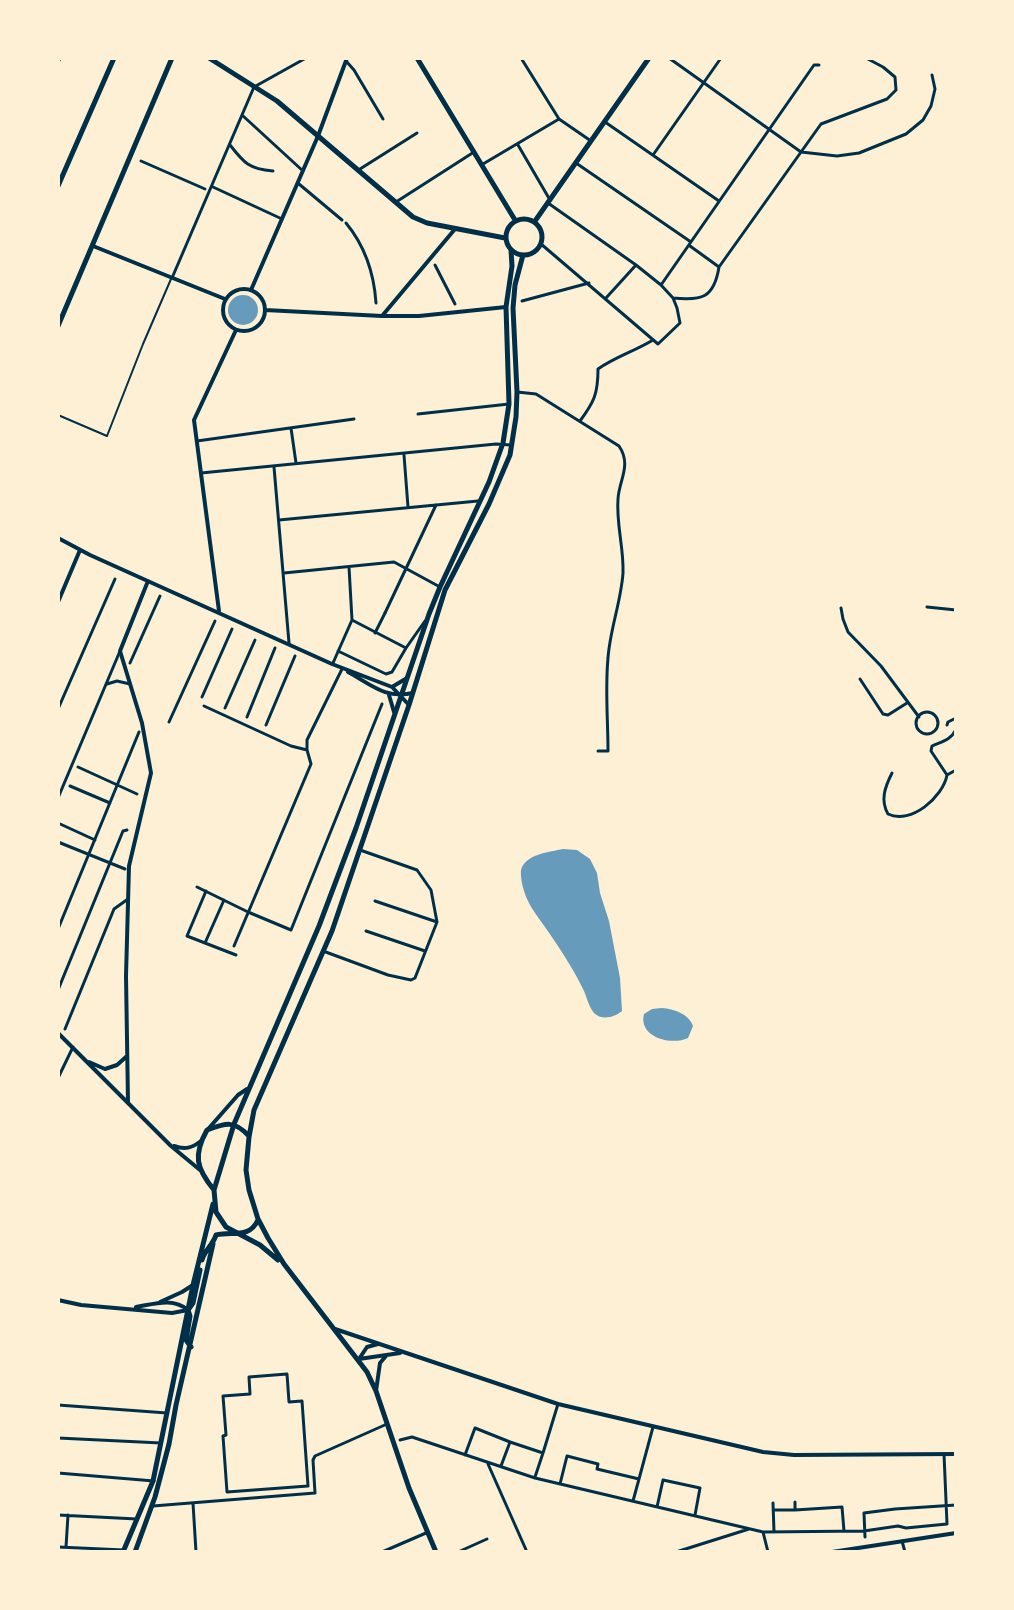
<!DOCTYPE html>
<html>
<head>
<meta charset="utf-8">
<style>
	body { margin:0 }
	#map { position:relative; width:1014px; height:1610px; overflow:hidden; background:#fdf0d5; font-family:"Roboto Serif",serif }
	canvas { display:block }
	.frame { position:absolute; inset:0; border:60px solid #fdf0d5; pointer-events:none }
</style>
</head>
<body>
<div id="map">
<canvas width="1014" height="1610"></canvas>
<div class="frame"></div>
</div>
<script>
const c = document.querySelector('canvas').getContext('2d');
c.lineJoin = 'round';
function paint(path, color) {
  c.fillStyle = color;
  c.fill(path, 'evenodd');
}
function trace(path, color, width, dash) {
  c.strokeStyle = color;
  c.lineWidth = width;
  c.lineCap = dash ? 'butt' : 'round';
  c.setLineDash(dash || []);
  c.stroke(path);
}
const water = new Path2D(`
	M228 310a15 15 0 1 1 30 0a15 15 0 1 1-30 0Z
	M563 849 577 850 590 859 597 873 600 893 609 921 620 978 622 1011C615 1017 602 1021 594 1013 589 1007 587 998 584 991 573 968 559 947 545 927 539 918 532 910 528 901 524 893 520 879 521 870 525 854 550 852 563 849Z
	M662 1008C674 1009 689 1014 693 1026L688 1038C671 1046 638 1037 644 1014L652 1009Z`);
const service = new Path2D(`
	M58 415 107 436 143 344 171 279`);
const pedestrian = new Path2D(`
	M58 63 60 58
	M230 145C244 163 249 169 273 171
	M141 161 205 189
	M396 202 474 152
	M346 223C365 246 374 273 376 303
	M435 265 455 304
	M375 633 385 613
	M130 663 160 596
	M202 697 232 629
	M225 708 255 640
	M58 709 115 579
	M247 717 275 648
	M169 722 215 621
	M266 725 295 656
	M78 767 137 794
	M70 786 110 803
	M58 823 95 840
	M58 842 125 869
	M197 887 248 912 291 930 382 704
	M224 900 205 943 236 955
	M58 929 139 732
	M366 931 425 951
	M205 943 187 936 206 891
	M58 990 123 831 127 830
	M65 1029 114 909 128 899
	M287 1374 289 1402 302 1401 308 1486 227 1492 223 1436 226 1435 223 1396 250 1394 249 1377Z
	M58 1405 167 1413
	M58 1438 161 1443
	M400 1440 412 1437 535 1478 763 1532 864 1531 898 1526 906 1528 947 1524 944 1454
	M510 1442 543 1453 535 1477
	M543 1453 558 1404
	M465 1455 475 1428 510 1442 501 1466
	M488 1464 527 1552
	M639 1479 653 1427
	M560 1484 567 1456 598 1464 597 1469 639 1479 633 1501
	M773 1503 774 1532
	M657 1507 663 1480 700 1488 695 1515
	M773 1510H795V1502
	M795 1510 842 1507 844 1531
	M58 1515 137 1519
	M763 1532 768 1552
	M865 1537 864 1513 895 1509 956 1505
	M58 1547 124 1550
	M66 1547 68 1515
	M676 1552 749 1529`);
const minor = new Path2D(`
	M521 58 559 119 591 141
	M669 58 801 152 837 156 859 153 906 134 923 120 931 106 935 89 932 75
	M346 61 354 70 383 119
	M242 115 303 171
	M605 122 719 201
	M518 145 550 200
	M653 155 721 58
	M576 163 691 242
	M483 164 559 119
	M360 169 417 133
	M299 184 342 220
	M213 187 282 219
	M541 244 658 344 680 323 677 308 673 298 661 285 636 265 548 203
	M690 246 719 267
	M172 278 254 87 306 58
	M661 285 814 65H819
	M606 298 636 265
	M673 298C702 301 714 298 719 267L821 124 887 99 896 90 895 77 883 67 866 58
	M522 301 589 283
	M517 392 536 394 619 446C632 465 619 480 618 499 616 524 624 548 623 573 621 602 610 629 608 658 605 689 608 720 608 751H598
	M418 414 509 404
	M580 421C594 402 598 394 598 369 615 357 635 351 653 340
	M291 428 296 463
	M197 441 354 419
	M404 455 408 507
	M274 467 289 643
	M201 473 496 444 511 445
	M279 520 478 501
	M284 573 394 562 440 587
	M927 607 956 610
	M841 608 843 619 848 632 881 666 919 717
	M385 613 436 505
	M352 620 406 648
	M338 651 386 674 392 672 406 648 425 621
	M333 663 352 620 349 567
	M860 679 883 714 888 715 907 703
	M107 684 117 681 130 684
	M204 706 291 746 307 750
	M916 723a11 11 0 1 1 22 0a11 11 0 1 1-22 0Z
	M947 725 948 722 956 718
	M892 773C885 787 880 800 888 814 911 825 943 797 947 775L956 770
	M947 775 931 751 932 746C940 742 951 740 955 731
	M58 798 120 651
	M375 901 437 922
	M234 946 311 764 307 750V740L342 669
	M323 951 388 975 411 980 415 978 437 922 431 890 417 870 360 850
	M58 1078 73 1047
	M58 1473 154 1481
	M193 1503 196 1552
	M153 1506 315 1493 313 1460 315 1456 387 1424
	M902 1541 905 1552
	M382 1552 426 1533
	M458 1552 487 1539`);
const tertiary = new Path2D(`
	M93 246 225 299
	M223 310a21 21 0 1 1 42 0a21 21 0 1 1-42 0Z
	M251 290 318 136 347 58
	M265 310 382 316H419L506 307
	M382 316 455 229
	M58 538 90 555 332 664 392 687 409 705
	M58 602 80 550
	M219 611 194 420 236 330
	M348 672C372 685 385 699 413 693
	M392 687 407 678
	M389 695 394 712
	M58 1033 171 1146 200 1170
	M89 1062 105 1069 117 1065 127 1056
	M128 1102 126 976 129 866 151 773 142 723 120 651 148 581
	M209 1128 238 1095 247 1089
	M174 1146C185 1150 192 1148 201 1141
	M58 1300 81 1305 172 1313 188 1310
	M160 1302 182 1292 193 1285
	M136 1307C154 1304 173 1297 188 1310
	M335 1329 558 1404 763 1452 794 1455 956 1454
	M359 1359 400 1353
	M359 1359 367 1347 378 1344
	M376 1391 380 1363 386 1356
	M832 1552 956 1533`);
const secondary = new Path2D(`
	M209 58 277 101 413 217 427 223 505 238
	M417 58 515 220
	M506 237a18 18 0 1 1 36 0a18 18 0 1 1-36 0Z
	M535 221 649 58
	M214 1190C196 1168 193 1155 207 1130 226 1123 234 1120 249 1136
	M202 1260C204 1251 213 1245 216 1235 233 1231 249 1239 258 1220
	M278 1260 260 1245 226 1227 216 1212 214 1190 234 1124 319 926 356 828 429 614 440 587 489 482 503 443 509 404 506 307 512 266 511 250
	M191 1347 186 1340 190 1316 188 1310 193 1303 200 1270
	M123 1552 153 1481 193 1285 213 1204
	M135 1552 155 1497 169 1444 176 1405 213 1244
	M436 1552 409 1488 376 1391 367 1372 284 1264 268 1238 258 1219 249 1190 246 1170 249 1137 254 1110 332 931 409 705 445 590 489 504 510 455 516 417 517 392 513 308 515 285 523 255`);
const primary = new Path2D(`
	M58 186 114 58
	M58 326 172 58`);
paint(water, '#669bbc');
trace(service, '#003049', 2);
trace(pedestrian, '#003049', 3);
trace(minor, '#003049', 3);
trace(tertiary, '#003049', 4);
trace(secondary, '#003049', 5);
trace(primary, '#003049', 5);
</script>
</body>
</html>
